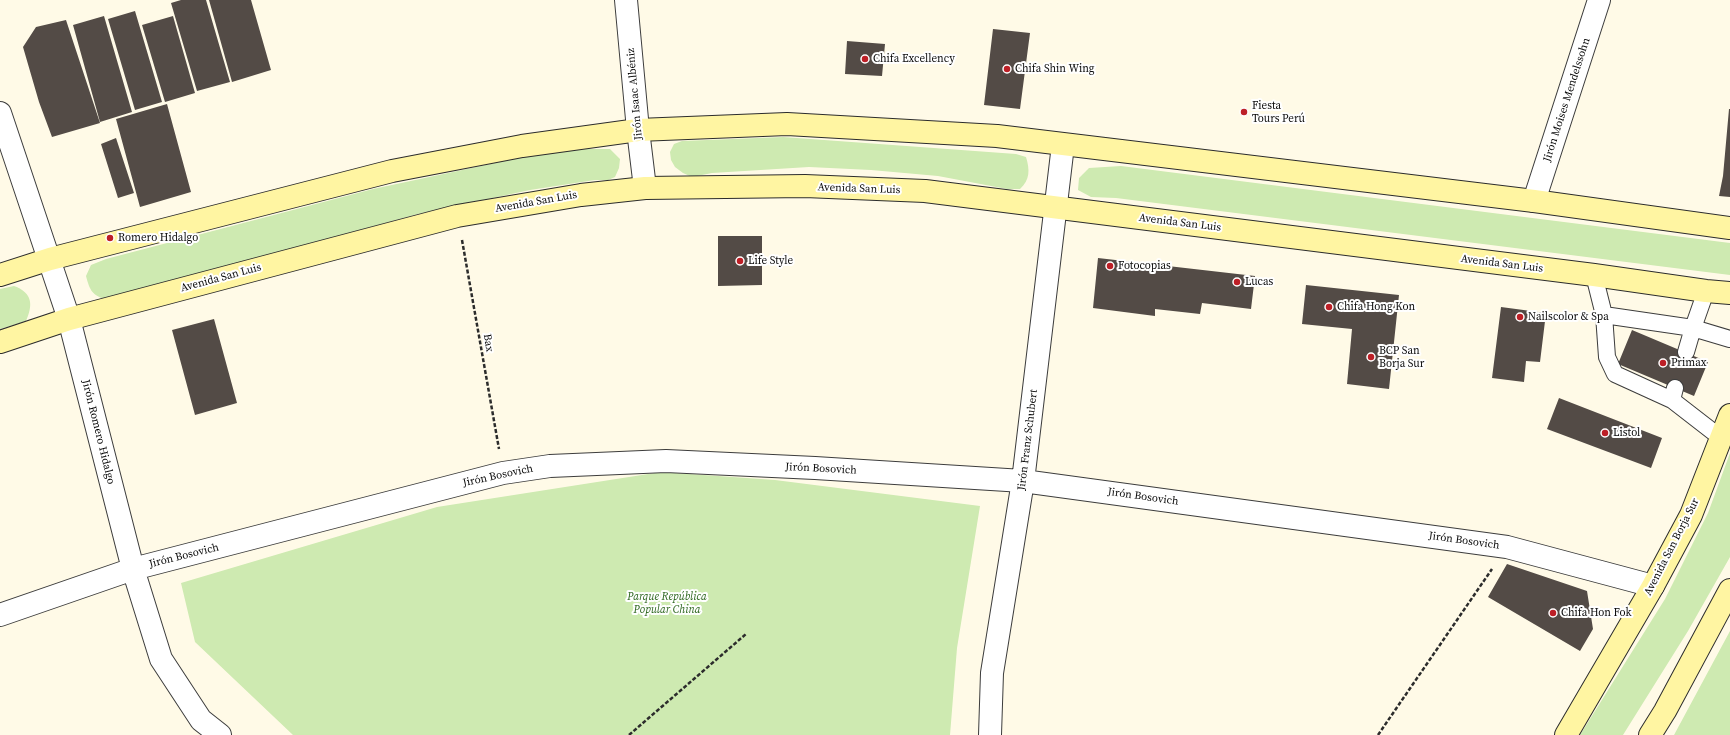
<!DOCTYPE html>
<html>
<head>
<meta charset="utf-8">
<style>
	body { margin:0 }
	canvas { display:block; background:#fffae7 }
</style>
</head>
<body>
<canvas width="1730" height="735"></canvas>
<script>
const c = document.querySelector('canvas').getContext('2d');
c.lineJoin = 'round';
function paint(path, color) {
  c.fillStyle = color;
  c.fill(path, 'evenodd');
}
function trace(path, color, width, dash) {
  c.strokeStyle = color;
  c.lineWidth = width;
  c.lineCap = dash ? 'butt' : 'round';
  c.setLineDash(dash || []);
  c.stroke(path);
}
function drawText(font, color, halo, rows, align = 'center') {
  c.font = font + ' "Source Serif 4",serif';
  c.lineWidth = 4;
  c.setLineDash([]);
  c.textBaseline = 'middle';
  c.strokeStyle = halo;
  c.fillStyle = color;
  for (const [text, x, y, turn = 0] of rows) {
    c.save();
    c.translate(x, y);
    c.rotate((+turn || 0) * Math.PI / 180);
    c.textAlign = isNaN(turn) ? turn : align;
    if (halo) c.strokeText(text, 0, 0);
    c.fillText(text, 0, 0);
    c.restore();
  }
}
const green = new Path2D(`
	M783 137 1016 154 1026 157C1030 170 1030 180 1020 189H1007L938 176 871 170 809 167 712 173 692 177 683 173 675 167 671 160 670 152 674 144 682 141Z
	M586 149H610L620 159 619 168 615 177 608 180H595L530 190 418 214 107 300C92 295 90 291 86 276L91 265 106 259 373 189 528 156Z
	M1121 166 1730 243V275L1116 198 1091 197 1078 190 1079 178 1089 168Z
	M14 286C33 293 33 305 26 321L0 329V289Z
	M1730 453V557L1688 631 1623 735H1580L1665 599 1708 513Z
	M661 472 775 480 980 506 957 648 950 735H293L195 642 181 583 437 507Z
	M1730 631V735H1674Z`);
const building = new Path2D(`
	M181 0H206L230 82 197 91 171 3Z
	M209 0H251L271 70 232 82Z
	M135 11 162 102 135 110 108 19Z
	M104 16 132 112 100 122 73 25Z
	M173 16 195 93 165 102 142 25Z
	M66 20 100 123 52 137 39 102 23 47 36 27Z
	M993 29 1030 33 1020 109 984 105Z
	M847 41 885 44 882 76 845 74Z
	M167 104 191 192 140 207 116 119Z
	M1729 109H1730V197L1719 196 1723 176Z
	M116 138 134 193 118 198 101 144Z
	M718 236H762V285L718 286Z
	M1098 258 1255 276 1251 309 1202 303 1200 314 1155 309V316L1093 308Z
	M1306 285 1399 295 1389 389 1347 384 1352 329 1302 324Z
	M1501 307 1546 313 1540 362 1526 361 1524 382 1492 378Z
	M214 319 237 403 195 415 172 330Z
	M1632 330 1708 362 1694 396 1618 364Z
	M1559 398 1662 438 1651 468 1547 429Z
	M1507 564 1587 591 1593 629 1580 651 1488 597Z`);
const path = new Path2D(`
	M462 240 499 449
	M629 735 746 634
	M1378 735 1492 569`);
const lane = new Path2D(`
	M1594 275 1604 315 1693 328 1706 291
	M1604 315 1607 357 1615 374 1672 400
	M1686 352 1693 328 1730 339
	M1675 388 1672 400 1721 438`);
const street = new Path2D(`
	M626 0 638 130 645 188
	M0 113 69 319 133 569 161 659 201 720 220 735
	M1534 201 1599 0
	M0 615 133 569 503 473 550 466 666 461 815 468 1023 481 1507 547 1653 586
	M990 735 992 673 1023 481 1063 145`);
const secondary = new Path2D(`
	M0 275 50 259 392 171 522 146 638 130 787 124 997 136 1534 201 1730 228
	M0 342 69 319 457 216 581 195 645 188 805 186 925 191 1594 275 1706 291 1730 293
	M1566 735 1653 586 1691 515 1730 415
	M1650 735 1665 711 1730 590`);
const markers = [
	[865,59,4,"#bd1f26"],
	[1007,69,4,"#bd1f26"],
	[1244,112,4,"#bd1f26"],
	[110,238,4,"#bd1f26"],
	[740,261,4,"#bd1f26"],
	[1110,266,4,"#bd1f26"],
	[1237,282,4,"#bd1f26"],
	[1329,307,4,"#bd1f26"],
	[1520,317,4,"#bd1f26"],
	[1371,357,4,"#bd1f26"],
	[1663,363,4,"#bd1f26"],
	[1605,433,4,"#bd1f26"],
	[1553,613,4,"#bd1f26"]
];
const poiNames = [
	["Chifa Excellency",873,59],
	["Chifa Shin Wing",1015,69],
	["Fiesta",1252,106],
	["Tours Perú",1252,119],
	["Romero Hidalgo",118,238],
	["Life Style",748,261],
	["Fotocopias",1118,266],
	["Lucas",1245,282],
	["Chifa Hong Kon",1337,307],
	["Nailscolor & Spa",1528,317],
	["BCP San",1379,351],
	["Borja Sur",1379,364],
	["Primax",1671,363],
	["Listol",1613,433],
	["Chifa Hon Fok",1561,613]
];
const streetNames = [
	["Jirón Isaac Albéniz",635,94,-95],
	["Jirón Moises Mendelssohn",1567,100,-72],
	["Avenida San Luis",859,189,2],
	["Avenida San Luis",536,202,-10],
	["Avenida San Luis",1180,223,7],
	["Avenida San Luis",1502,264,7],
	["Avenida San Luis",221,278,-15],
	["Bax",488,343,80],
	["Jirón Romero Hidalgo",98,432,76],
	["Jirón Franz Schubert",1028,440,-83],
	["Jirón Bosovich",821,469,3],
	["Jirón Bosovich",498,476,-12],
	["Jirón Bosovich",1143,497,8],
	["Jirón Bosovich",1464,541,8],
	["Avenida San Borja Sur",1672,547,-63],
	["Jirón Bosovich",184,556,-14]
];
const parkNames = [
	["Parque República",667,597],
	["Popular China",667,610]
];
paint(green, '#ceeab1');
paint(building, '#534b46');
trace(lane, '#3d3d3d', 18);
trace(street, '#3d3d3d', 24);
trace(secondary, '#2c2c2c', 24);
trace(path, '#2c2c2c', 2.5, [4, 2]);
trace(lane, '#fff', 16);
trace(street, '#fff', 22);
trace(secondary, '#fff5a2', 22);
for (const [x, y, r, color] of markers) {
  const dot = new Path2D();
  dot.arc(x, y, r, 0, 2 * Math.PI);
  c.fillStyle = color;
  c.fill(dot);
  trace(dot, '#fff', 1.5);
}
drawText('11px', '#0a0a0a', '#fff', poiNames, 'left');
drawText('11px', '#0a0a0a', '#fff', streetNames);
drawText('italic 11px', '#29631a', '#fff', parkNames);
</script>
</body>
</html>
